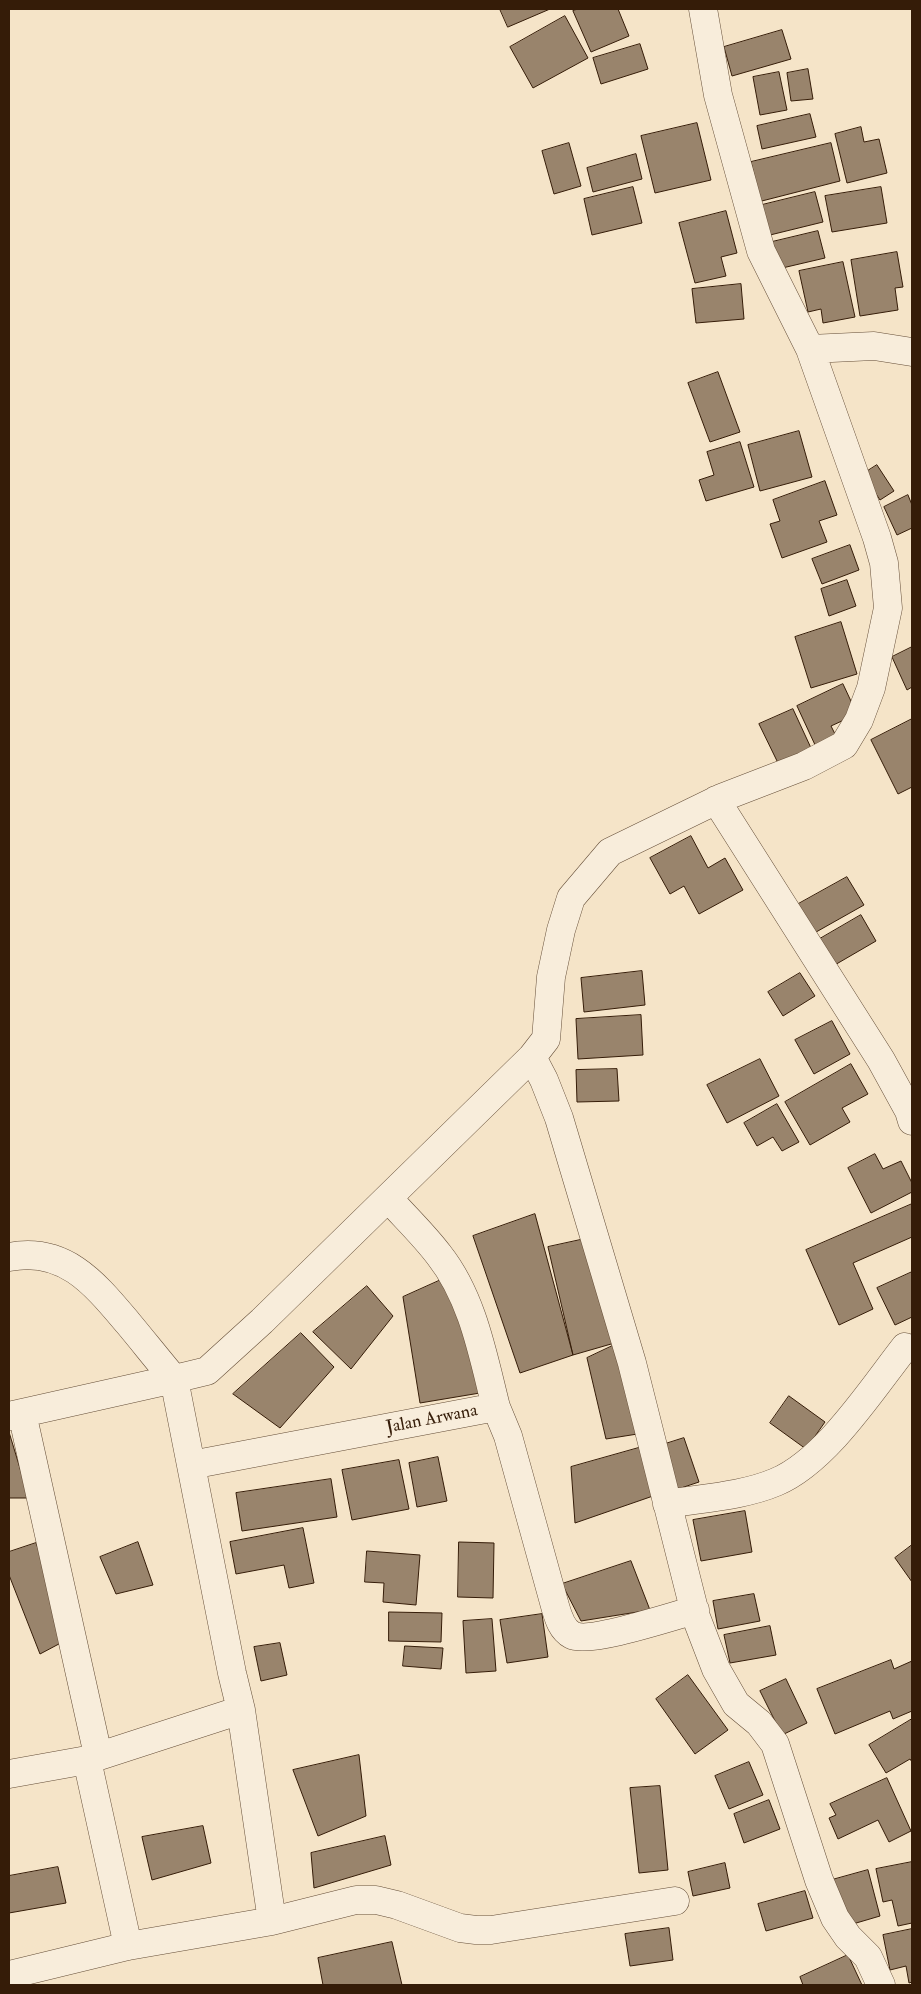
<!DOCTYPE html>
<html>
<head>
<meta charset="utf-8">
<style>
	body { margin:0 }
	#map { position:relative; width:921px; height:1994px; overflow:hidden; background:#f5e4c8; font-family:"IM FELL Double Pica",serif }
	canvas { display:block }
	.frame { position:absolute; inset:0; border:10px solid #351c08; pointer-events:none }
</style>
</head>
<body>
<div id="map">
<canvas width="921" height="1994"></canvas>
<div class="frame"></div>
</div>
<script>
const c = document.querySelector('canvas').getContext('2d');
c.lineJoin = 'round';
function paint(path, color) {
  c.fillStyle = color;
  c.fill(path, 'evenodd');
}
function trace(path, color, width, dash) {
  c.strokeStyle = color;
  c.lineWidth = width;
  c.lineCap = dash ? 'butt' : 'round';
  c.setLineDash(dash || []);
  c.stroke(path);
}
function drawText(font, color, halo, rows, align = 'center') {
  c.font = font + ' "IM FELL Double Pica",serif';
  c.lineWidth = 4;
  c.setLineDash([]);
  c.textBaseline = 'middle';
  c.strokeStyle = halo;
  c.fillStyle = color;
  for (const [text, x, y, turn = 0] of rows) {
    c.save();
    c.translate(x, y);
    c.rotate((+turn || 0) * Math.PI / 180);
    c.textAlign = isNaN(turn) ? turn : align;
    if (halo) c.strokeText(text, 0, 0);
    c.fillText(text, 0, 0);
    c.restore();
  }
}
const building = new Path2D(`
	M500 9H550L508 27Z
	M578 9H618L629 36 591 52 573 11Z
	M565 16 588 58 533 88 510 47Z
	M782 30 791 59 732 76 724 47Z
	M640 44 648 69 601 84 593 58Z
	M808 69 813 99 791 101 787 73Z
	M779 72 787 110 760 115 753 77Z
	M810 114 816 137 762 149 757 126Z
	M697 123 711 180 655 193 641 136Z
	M861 127 864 142 879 139 887 173 847 183 835 134Z
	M569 143 581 186 554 194 542 151Z
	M831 143 840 181 754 203 755 179 751 162Z
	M636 154 642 179 593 192 587 168Z
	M633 187 642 223 592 235 584 199Z
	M881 187 887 223 832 232 825 196Z
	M815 192 823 222 770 235 762 205Z
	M726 211 737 253 721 257 726 276 695 283 679 223Z
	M818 231 825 258 778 269 772 242Z
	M897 252 903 287 895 288 898 310 860 316 851 260Z
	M843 262 855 317 823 323 821 309 808 312 799 271Z
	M741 284 744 319 696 323 692 289Z
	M718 372 740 432 710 442 688 383Z
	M799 431 812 477 760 491 748 445Z
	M740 442 754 487 706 501 699 480 714 475 707 452Z
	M877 465 894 491 880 500 863 474Z
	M825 481 837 515 819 521 827 542 782 558 770 524 780 521 773 500Z
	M908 495 912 505V528L897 535 884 507Z
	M850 545 859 570 822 584 812 559Z
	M847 580 856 606 829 616 821 589Z
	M841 622 857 674 811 688 795 637Z
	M912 647V687L907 690 892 657Z
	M843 684 857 714 831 726 837 738 816 747 797 706Z
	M793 709 811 748 778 763 759 724Z
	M912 719V787L898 794 871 740Z
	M691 836 708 868 725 858 743 890 699 914 684 886 670 894 650 858Z
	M847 877 864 905 809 936 793 907Z
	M861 915 876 941 833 966 818 940Z
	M642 971 645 1005 584 1012 581 978Z
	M800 973 815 996 783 1016 768 992Z
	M641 1015 643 1055 578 1059 576 1019Z
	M832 1021 850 1054 814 1074 795 1040Z
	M760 1059 779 1096 727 1123 707 1085Z
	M851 1064 868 1094 842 1108 850 1122 810 1145 785 1102Z
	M617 1069 619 1101 577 1102 576 1070Z
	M777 1104 799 1142 782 1151 773 1137 757 1146 744 1123Z
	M875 1154 883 1169 901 1161 912 1183V1192L871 1213 848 1168Z
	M912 1204V1237L853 1263 873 1309 839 1325 806 1250Z
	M535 1214 573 1355 520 1373 473 1236Z
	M594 1237 625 1340 573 1355 548 1247Z
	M912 1272V1317L895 1325 877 1288Z
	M452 1275 492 1391 420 1403 403 1297Z
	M367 1286 393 1316 351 1369 313 1332Z
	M301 1333 334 1367 280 1428 233 1394Z
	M625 1340 650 1432 606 1439 587 1358Z
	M789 1396 825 1422 806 1449 770 1423Z
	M9 1432 29 1498H9Z
	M684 1438 699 1482 675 1490 659 1446Z
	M642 1447 653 1496 575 1523 571 1467Z
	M438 1457 447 1501 417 1507 409 1463Z
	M399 1460 409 1509 352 1520 342 1470Z
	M331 1479 337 1517 242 1531 236 1493Z
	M745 1511 752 1552 701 1561 693 1520Z
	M303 1528 314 1583 289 1588 284 1565 236 1574 230 1542Z
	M138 1542 153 1585 116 1594 100 1557Z
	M459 1542 494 1543 493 1598 458 1597Z
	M36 1543 72 1637 40 1654 9 1575V1552Z
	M912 1545V1582L895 1558Z
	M367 1551 420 1555 416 1605 383 1602 384 1583 365 1582Z
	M631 1561 650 1610 581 1621 562 1584Z
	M754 1594 760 1621 718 1629 713 1601Z
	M389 1612 442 1613 441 1642 389 1641Z
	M542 1614 548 1657 507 1663 500 1620Z
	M492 1619 496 1671 466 1673 463 1621Z
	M770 1626 776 1655 730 1663 724 1635Z
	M280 1643 287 1675 261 1681 254 1647Z
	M405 1646 443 1648 441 1669 403 1666Z
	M891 1660 894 1669 912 1661V1711L893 1719 890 1711 835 1734 817 1689Z
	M688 1675 728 1730 695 1754 656 1699Z
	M786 1679 807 1723 782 1735 760 1691Z
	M912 1719V1762L910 1759 886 1773 869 1745Z
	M359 1755 366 1816 318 1836 293 1770Z
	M749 1762 763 1795 729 1809 715 1776Z
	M887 1778 911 1831 889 1842 878 1820 838 1839 829 1818 836 1815 830 1804Z
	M660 1786 668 1870 639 1873 630 1788Z
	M769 1800 780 1829 744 1843 734 1814Z
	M203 1826 211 1863 152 1880 142 1837Z
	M385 1836 391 1865 314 1888 311 1853Z
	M912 1862V1923L898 1926 892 1900 883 1902 876 1869Z
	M725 1863 730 1888 693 1896 688 1872Z
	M58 1867 66 1903 9 1913V1876Z
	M868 1870 880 1916 846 1926 832 1880Z
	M805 1891 813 1918 766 1931 758 1904Z
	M669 1928 673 1960 630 1966 625 1934Z
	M912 1929V1982L909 1983 906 1966 890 1970 883 1935Z
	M392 1942 402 1985H323L318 1958Z
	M848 1955 862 1985H803L800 1977Z`);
const minor = new Path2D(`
	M703 9 718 95 761 251 810 349
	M716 800 881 1060 909 1111 912 1121
	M532 1057 544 1080 559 1118 632 1363 696 1617 716 1669 736 1704 759 1723 775 1744 819 1880 835 1918 848 1937 868 1957 881 1985
	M9 1257C65 1246 95 1284 128 1323 143 1341 158 1360 174 1379L9 1416
	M496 1407 508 1436 555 1606C558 1616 561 1629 572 1635 589 1644 673 1616 695 1610
	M22 1413 98 1755
	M191 1465 496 1407C483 1356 473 1298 439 1255 424 1235 405 1217 388 1198
	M667 1504C703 1498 743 1496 776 1482 826 1461 872 1389 905 1347
	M87 1760 128 1946
	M9 1774 87 1760 241 1710
	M272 1921 241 1710 232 1673 174 1379 207 1371 262 1321 532 1057 546 1039 551 977 561 930 571 898 610 852 721 798 804 766 844 745 859 720 871 688 888 608 884 563 877 538 810 349 874 346 912 352
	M9 1975 128 1946 272 1921 356 1900H376L397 1905 460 1928 476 1930H491L675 1901`);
const streetNames = [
	["Jalan Arwana",432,1420,-11]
];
paint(building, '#99846c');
trace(building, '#351c08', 1);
trace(minor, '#654e38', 29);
trace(minor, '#f8eddb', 28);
drawText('18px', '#351c08', '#f8eddb', streetNames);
</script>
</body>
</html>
